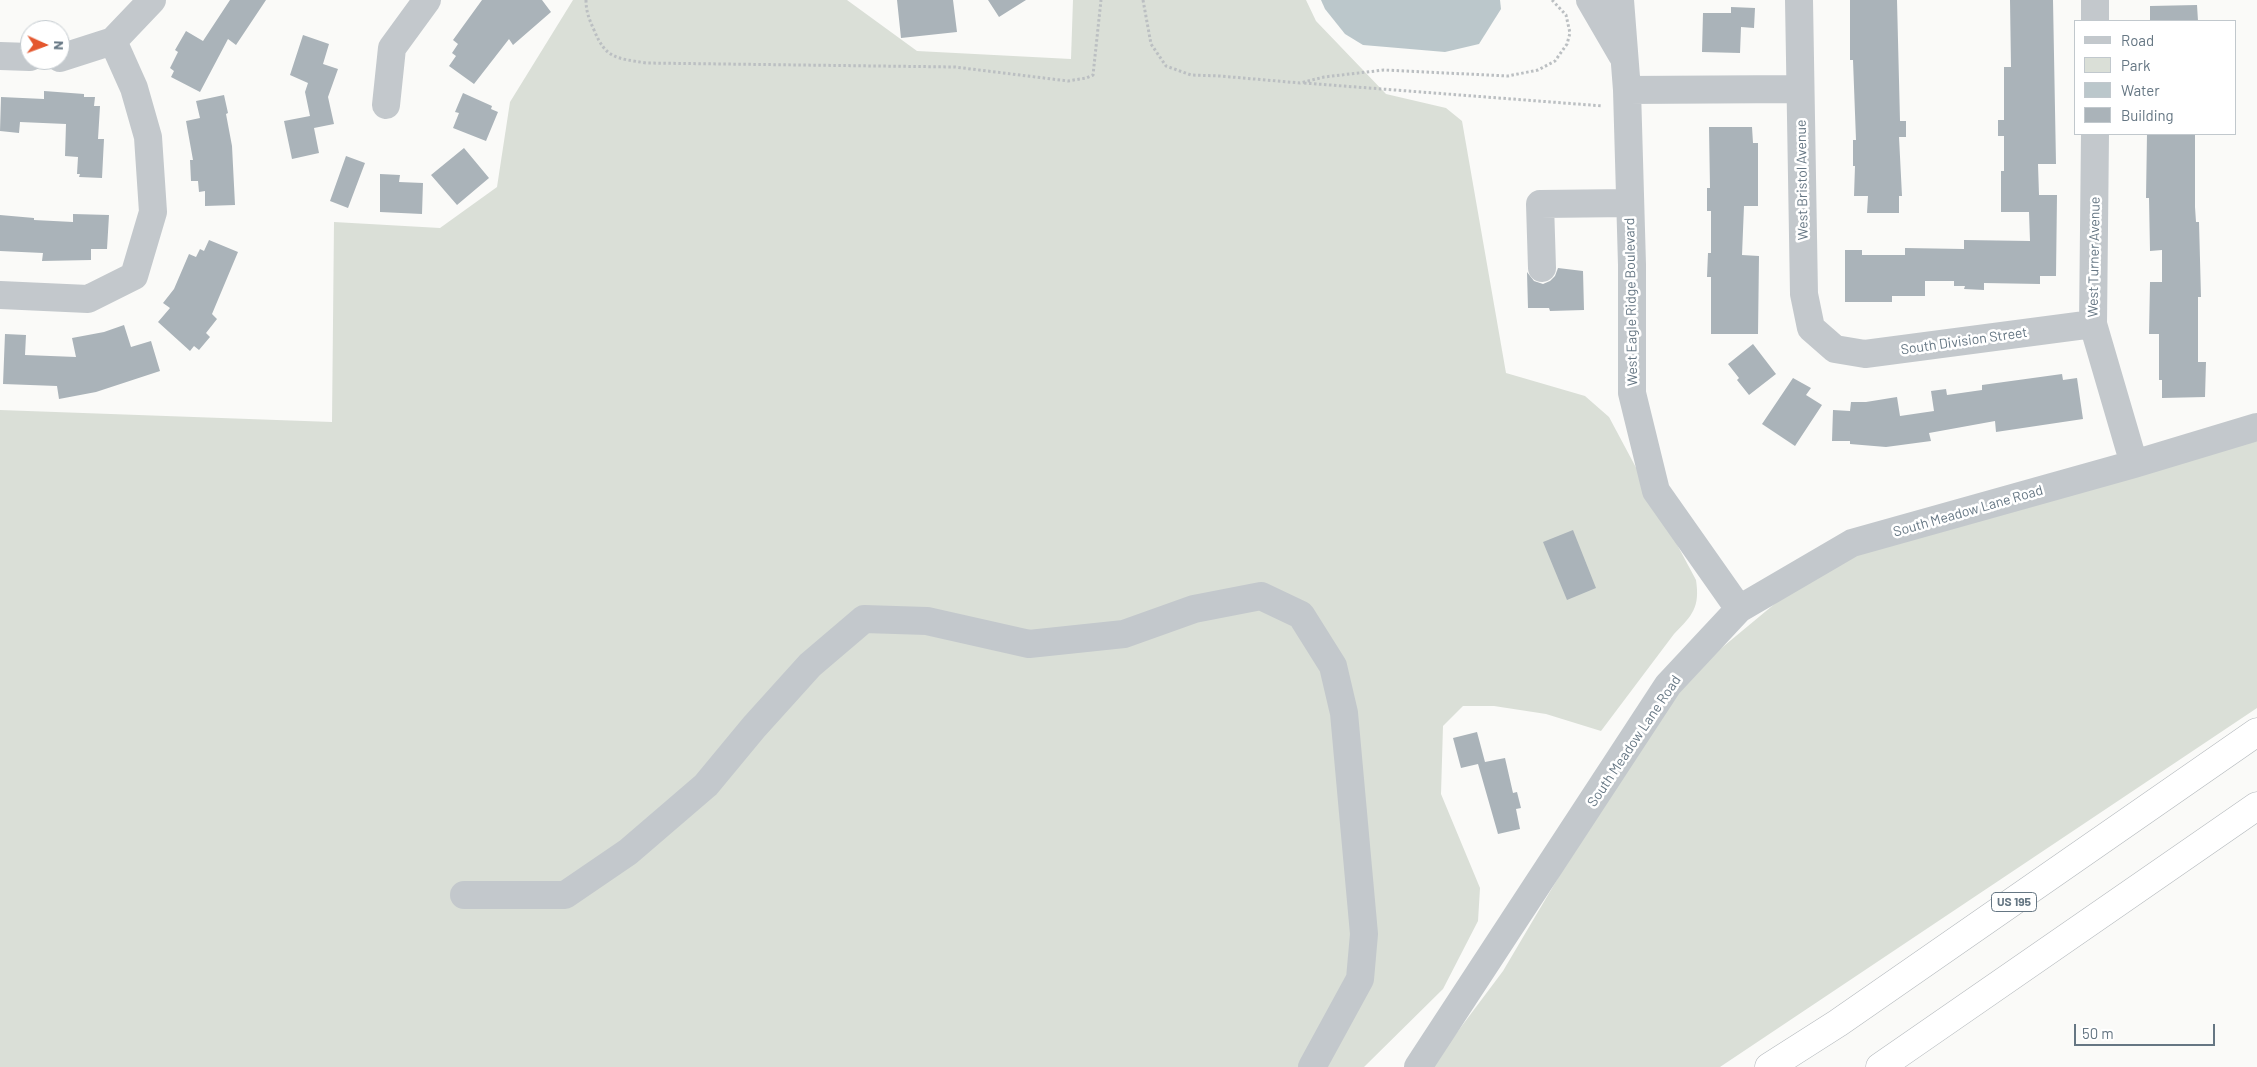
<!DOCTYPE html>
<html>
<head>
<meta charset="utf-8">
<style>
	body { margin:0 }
	#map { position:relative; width:2257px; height:1067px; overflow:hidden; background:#fafaf8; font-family:Barlow,sans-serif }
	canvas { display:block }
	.legend { position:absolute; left:2074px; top:20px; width:162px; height:115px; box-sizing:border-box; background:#fff; border:1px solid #c1c8cd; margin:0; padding:6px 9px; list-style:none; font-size:15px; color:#657683 }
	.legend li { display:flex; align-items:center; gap:10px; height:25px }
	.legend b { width:25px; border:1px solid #c1c8cd }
	.north { position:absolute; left:20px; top:20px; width:50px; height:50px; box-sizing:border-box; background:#fff; border:1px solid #c1c8cd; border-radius:50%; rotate:92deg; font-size:14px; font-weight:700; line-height:20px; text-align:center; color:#657683 }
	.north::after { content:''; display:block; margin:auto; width:18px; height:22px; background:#e4572e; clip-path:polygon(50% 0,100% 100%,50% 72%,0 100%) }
	.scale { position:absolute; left:2074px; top:1024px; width:141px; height:22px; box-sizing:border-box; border:2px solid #657683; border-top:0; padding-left:6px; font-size:15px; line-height:18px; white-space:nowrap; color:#657683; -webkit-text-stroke:4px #fff; paint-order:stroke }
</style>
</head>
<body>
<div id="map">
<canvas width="2257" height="1067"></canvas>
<ul class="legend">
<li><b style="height:6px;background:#c3c8cc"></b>Road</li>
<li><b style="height:14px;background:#dadfd7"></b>Park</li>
<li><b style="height:14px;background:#bbc7cb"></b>Water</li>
<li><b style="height:14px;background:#aab3b9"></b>Building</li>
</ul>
<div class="north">N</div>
<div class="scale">50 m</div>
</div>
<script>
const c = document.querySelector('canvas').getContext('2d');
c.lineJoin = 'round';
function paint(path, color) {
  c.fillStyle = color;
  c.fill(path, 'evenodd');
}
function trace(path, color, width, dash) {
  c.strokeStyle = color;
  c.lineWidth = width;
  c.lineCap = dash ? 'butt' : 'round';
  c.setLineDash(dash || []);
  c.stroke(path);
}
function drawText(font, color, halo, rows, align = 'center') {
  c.font = font + ' Barlow,sans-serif';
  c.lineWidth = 5;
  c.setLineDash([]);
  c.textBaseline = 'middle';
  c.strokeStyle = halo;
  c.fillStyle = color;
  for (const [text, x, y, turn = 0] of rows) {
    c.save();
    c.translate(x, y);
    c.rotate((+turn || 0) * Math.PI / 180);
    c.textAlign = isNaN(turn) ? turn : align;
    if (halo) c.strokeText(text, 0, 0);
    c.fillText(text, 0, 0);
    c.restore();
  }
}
const green = new Path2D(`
	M573 0H847L917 51 1071 59 1073 0H1306L1316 21 1386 94 1446 108 1462 121 1506 373 1585 396 1609 417 1696 580C1700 607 1693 615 1674 634L1601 731 1546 714 1494 706H1463L1443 726 1441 794 1480 888 1478 921 1443 989 1364 1067H0V410L332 422 334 222 440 228 497 187 510 102Z
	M2257 441V708L1720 1067H1431L1503 971 1642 736 1701 665 1789 592 1841 563 1883 543Z`);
const water = new Path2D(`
	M1321 0H1500L1501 9 1479 44 1445 52 1363 45 1345 34 1325 9Z`);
const building = new Path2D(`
	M230 0H266L236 45 228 39 200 92 171 77 174 71 170 68 178 52 175 50 186 31 203 41Z
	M482 0H542L551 12 513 45 509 39 474 84 449 66 456 56 452 53 458 44 453 40Z
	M897 0H953L957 32 901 38Z
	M988 0H1026L999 17Z
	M1850 0H1897L1900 121H1906V137H1899L1902 196H1899V213H1867L1868 196H1854L1855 166H1853V140H1856L1853 60H1850Z
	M2010 0H2053L2056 164H2038L2039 195H2057L2056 276H2040V284L1984 283V290L1964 289 1965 286H1954V281H1925V296H1892V302H1845V250H1862V255H1905V248L1964 249V240L2030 241 2029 212H2001V171H2004V136H1998V120H2004V67H2011Z
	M2197 5 2198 21H2150V6Z
	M1731 7 1755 8 1754 28 1741 27 1740 53 1702 52 1703 13H1731Z
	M303 35 329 44 323 64 338 69 328 97 334 124 314 128 319 153 292 159 284 121 310 116 305 92 308 83 290 75Z
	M44 91 84 94V97H95L94 106H100L98 139H104L102 178 79 177 80 174H77L78 157 65 156 66 124 20 122 19 133 0 131 1 97 44 99Z
	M463 93 492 106 491 109 498 112 486 141 453 128 459 113 455 112Z
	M224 95 228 113 226 114 232 146 235 205 205 206V191L199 192 198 181H191L190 160H193L186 121 200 118 196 101Z
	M1709 127H1752L1753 143H1758V206H1744L1742 255 1759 256 1758 334H1711V277H1707L1708 253H1711V211H1707V188H1710Z
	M2147 134H2195V207L2196 222H2199L2201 297H2198V362H2206L2205 397 2162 398V380H2159V334H2149L2150 282H2162V250L2150 251 2149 198H2146Z
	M464 148 489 178 457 205 431 175Z
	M346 156 365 163 348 208 330 201Z
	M380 174 400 175 399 182 423 183 422 214 380 212Z
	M73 214 109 215 107 249H91V260L42 261 43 253 0 251V215L34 218V220L73 222Z
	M209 240 238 252 212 314 217 319 206 333 210 337 199 350 194 346 190 351 158 322 170 308 163 303 174 289 189 254 196 257 200 249 204 251Z
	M1558 268 1583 271 1584 310 1550 311 1549 308H1528L1527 272 1534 281 1543 284 1550 281 1555 276Z
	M124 325 131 347 151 341 160 371 96 392 59 399 57 386 3 384 5 334 26 335 25 355 76 357 72 338 104 332Z
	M1753 344 1776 374 1749 395 1737 380 1739 378 1728 364Z
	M2062 374 2063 380 2077 378 2083 419 1996 432 1995 421 1929 433 1931 441 1886 447 1850 444V441H1832L1833 410 1850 411 1851 402H1866L1897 397 1900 416 1934 411 1931 391 1946 389 1947 395 1982 390V385Z
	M1793 378 1811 388 1806 395 1822 405 1795 446 1762 424Z
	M1573 530 1596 588 1567 600 1543 542Z
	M1477 732 1485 762 1505 758 1513 793 1517 792 1521 808 1516 809 1520 829 1498 834 1478 764 1461 768 1453 738Z`);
const path = new Path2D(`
	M586 0C586 11 589 19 594 30 606 59 616 58 646 63L955 67 1068 81 1086 78 1093 75 1101 0
	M1143 0 1151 44 1166 66 1191 75 1220 76 1300 83 1324 77 1384 70 1508 76 1538 70 1555 61 1567 44 1570 33 1566 15 1552 0
	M1304 83 1603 106`);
const minor = new Path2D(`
	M1590 0 1622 55
	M1620 0 1627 90 1632 265V393L1656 491 1739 609
	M1799 0 1804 294 1811 328 1835 349 1865 354 2093 324
	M2095 0V21
	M0 56 30 57
	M60 58 113 41 152 0
	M1627 90 1800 89
	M386 105 392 48 427 0
	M2095 134 2093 324 2134 464
	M1542 268 1540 204 1630 203
	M0 295 88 299 134 276 153 212 148 137 134 88 113 41
	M464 895H565L628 852 706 785 754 727 810 665 864 619 927 621 1029 644 1124 634 1194 609 1261 596 1301 615 1333 666 1344 713 1364 934 1360 979 1312 1067
	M1418 1067 1668 685 1739 609 1852 543 2134 464 2257 427`);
const highway = new Path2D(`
	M1769 1067 1838 1023 2257 732
	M1880 1067 2257 806`);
const shields = [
	[2014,902,45]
];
const shieldNames = [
	["US 195",2014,902]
];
const streetNames = [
	["West Bristol Avenue",1802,180,-91],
	["West Turner Avenue",2094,257,-89],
	["West Eagle Ridge Boulevard",1631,302,-91],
	["South Division Street",1964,341,-8],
	["South Meadow Lane Road",1968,511,-16],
	["South Meadow Lane Road",1634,741,-56]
];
paint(green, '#dadfd7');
paint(water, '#bbc7cb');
paint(building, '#aab3b9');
trace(highway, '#b4b9bd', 29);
trace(path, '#bbbfc2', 3, [2.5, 2.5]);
trace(minor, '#c3c8cc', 28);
trace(highway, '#fff', 28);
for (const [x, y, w] of shields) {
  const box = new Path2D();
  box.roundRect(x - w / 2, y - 9.5, w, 19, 4);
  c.fillStyle = '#fff';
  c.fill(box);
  trace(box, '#657683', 1);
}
drawText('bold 12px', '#657683', null, shieldNames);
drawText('14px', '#657683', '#fff', streetNames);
</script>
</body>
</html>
